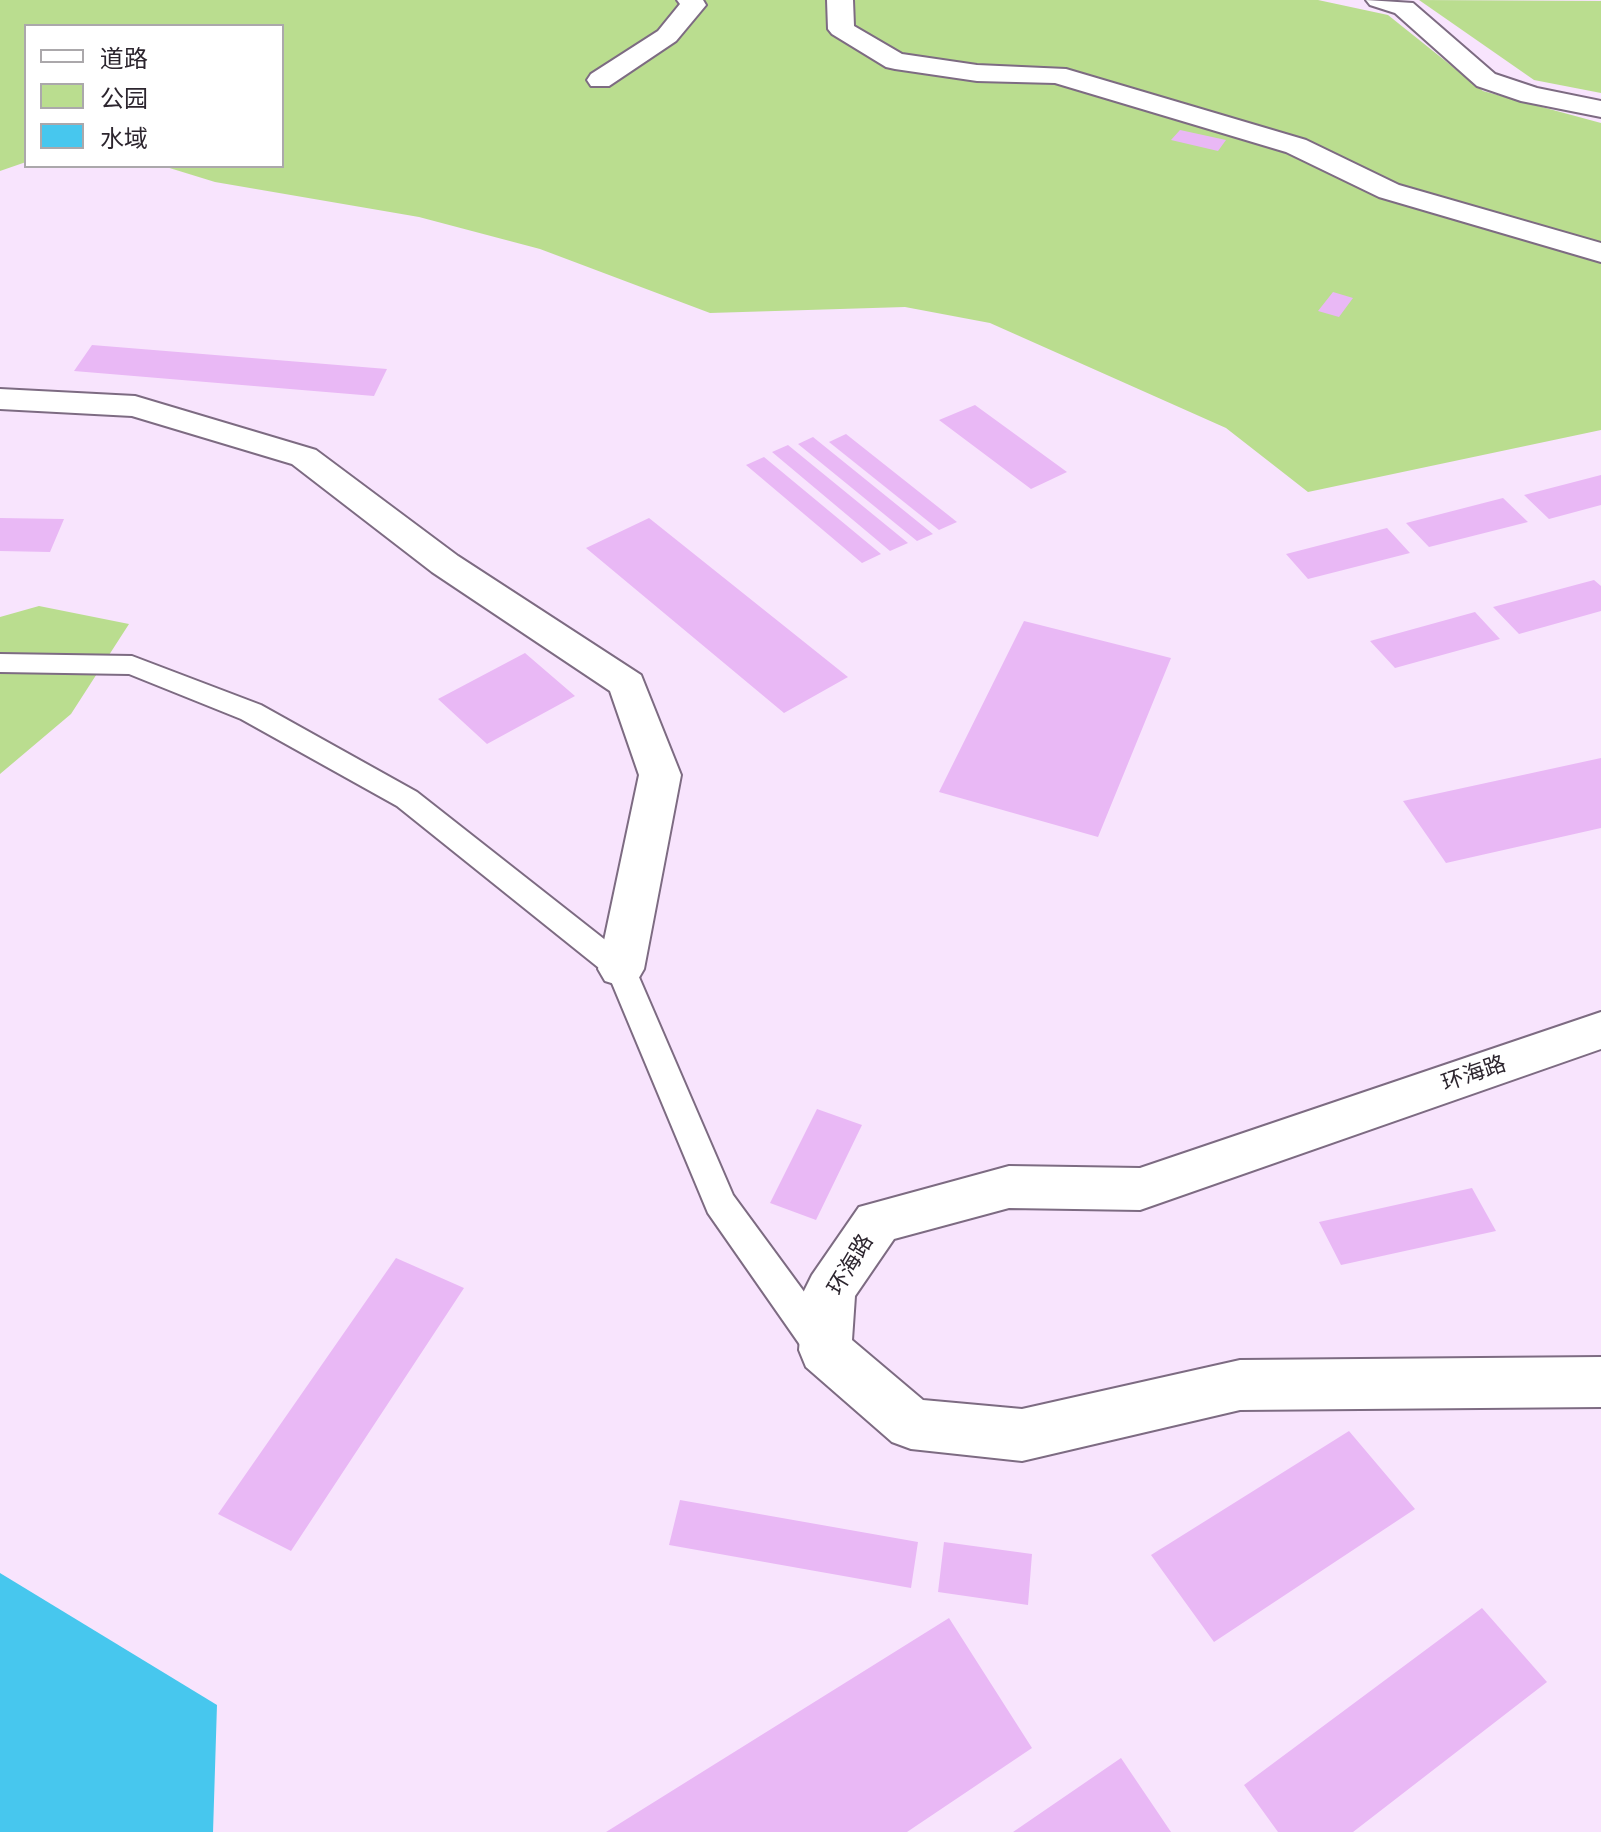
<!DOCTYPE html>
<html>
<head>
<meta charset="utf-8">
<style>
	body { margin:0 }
	#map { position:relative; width:1601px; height:1832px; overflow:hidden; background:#f8e4fd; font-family:"PT Sans","Noto Sans SC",sans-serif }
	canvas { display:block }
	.legend { position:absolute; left:24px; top:24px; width:260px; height:144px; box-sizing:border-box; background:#fff; border:2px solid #aba8ab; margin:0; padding:10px 14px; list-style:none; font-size:24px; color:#2c252e }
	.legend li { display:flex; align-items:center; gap:16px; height:40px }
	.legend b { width:40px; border:2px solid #aba8ab }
</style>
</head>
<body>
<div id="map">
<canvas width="1601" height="1832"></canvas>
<ul class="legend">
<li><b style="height:10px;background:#fff"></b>道路</li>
<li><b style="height:22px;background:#badd8f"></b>公园</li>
<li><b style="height:22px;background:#47c7ee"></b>水域</li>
</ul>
</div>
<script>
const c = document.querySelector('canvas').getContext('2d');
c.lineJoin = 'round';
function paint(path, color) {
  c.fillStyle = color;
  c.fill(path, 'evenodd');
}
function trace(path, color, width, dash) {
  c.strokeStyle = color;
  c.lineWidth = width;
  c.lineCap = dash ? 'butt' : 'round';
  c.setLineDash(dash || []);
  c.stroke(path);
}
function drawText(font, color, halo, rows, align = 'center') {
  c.font = font + ' "PT Sans","Noto Sans SC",sans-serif';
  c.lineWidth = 6;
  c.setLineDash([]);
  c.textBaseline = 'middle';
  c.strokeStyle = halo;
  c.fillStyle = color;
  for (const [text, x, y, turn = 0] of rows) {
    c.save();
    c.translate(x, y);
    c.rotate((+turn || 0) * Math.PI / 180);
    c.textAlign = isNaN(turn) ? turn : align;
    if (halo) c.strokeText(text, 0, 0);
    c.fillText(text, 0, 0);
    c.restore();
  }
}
const green = new Path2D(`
	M0 0H1318L1388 15 1483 91 1601 123V430L1308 492 1226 428 990 323 905 307 710 313 540 249 419 217 215 182 163 166H282V26H26V162L0 171Z
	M1419 0 1601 1V93L1534 80Z
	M39 606 129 624 71 714 0 774V617Z`);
const water = new Path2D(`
	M0 1573 217 1705 213 1832H0Z`);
const building = new Path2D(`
	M1180 130 1226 140 1218 151 1171 140Z
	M1333 292 1353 298 1339 317 1318 311Z
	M92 345 387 369 374 396 74 371Z
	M975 405 1067 472 1031 489 939 420Z
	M846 434 957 522 939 530 829 442Z
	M813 437 933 534 917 541 798 444Z
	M788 445 908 543 890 551 772 452Z
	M764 457 881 554 862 563 746 465Z
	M1601 475V505L1549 519 1524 495Z
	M1503 498 1528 522 1429 547 1406 523Z
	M0 518 64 519 50 552 0 551Z
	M649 518 848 677 784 713 586 548Z
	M1387 528 1410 553 1308 579 1286 554Z
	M1594 580 1601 586V611L1519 634 1493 607Z
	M1475 612 1500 639 1395 668 1370 641Z
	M1024 621 1171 658 1098 837 939 792Z
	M525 653 575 696 487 744 438 699Z
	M1601 758V828L1446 863 1403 801Z
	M817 1109 862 1125 816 1220 770 1203Z
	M1472 1188 1496 1231 1341 1265 1319 1222Z
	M396 1258 464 1288 291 1551 218 1514Z
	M1349 1431 1415 1509 1214 1642 1151 1555Z
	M680 1500 918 1542 911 1588 669 1545Z
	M944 1542 1032 1554 1028 1605 938 1592Z
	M1482 1608 1547 1682 1353 1832H1278L1244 1785Z
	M949 1618 1032 1748 907 1832H606Z
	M1121 1758 1171 1832H1013Z`);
const lane = new Path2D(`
	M0 654 132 656 261 705 417 792 632 961 733 1195 838 1338 843 1350 838 1362 825 1366 812 1362 708 1213 609 976 397 806 241 719 129 674 0 672Z`);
const street = new Path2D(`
	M677 0H703L706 5 676 41 609 86H591L587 80 591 74 658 31 680 4Z
	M827 0H853L854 26 902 54 977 65 1066 69 1306 140 1399 185 1601 243V262L1379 197 1286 152 1055 83 977 81 895 69 886 67 832 34 828 29Z
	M1366 0 1413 3 1495 74 1537 88 1601 101V117L1521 101 1477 86 1395 13 1370 5Z
	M0 389 135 396 316 450 458 556 641 675 681 775 644 969 637 981 621 986 605 981 598 969 639 775 610 691 432 572 292 464 132 416 0 409Z`);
const primary = new Path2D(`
	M1601 1012V1049L1140 1210 1009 1208 894 1239 855 1296 852 1340 923 1400 1022 1409 1240 1360 1601 1357V1407L1240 1410 1022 1461 911 1449 892 1442 806 1367 799 1350 804 1291 812 1275 859 1207 1009 1166 1140 1168Z`);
const streetNames = [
	["环海路",1474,1074,-19],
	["环海路",851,1265,-59]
];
paint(green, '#badd8f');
paint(water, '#47c7ee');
paint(building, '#e9b8f5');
trace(lane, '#7d6b82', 4);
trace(street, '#7d6b82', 4);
trace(primary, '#7d6b82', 4);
paint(lane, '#fff');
paint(street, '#fff');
paint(primary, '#fff');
drawText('22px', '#2c252e', '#fff', streetNames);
</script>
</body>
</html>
